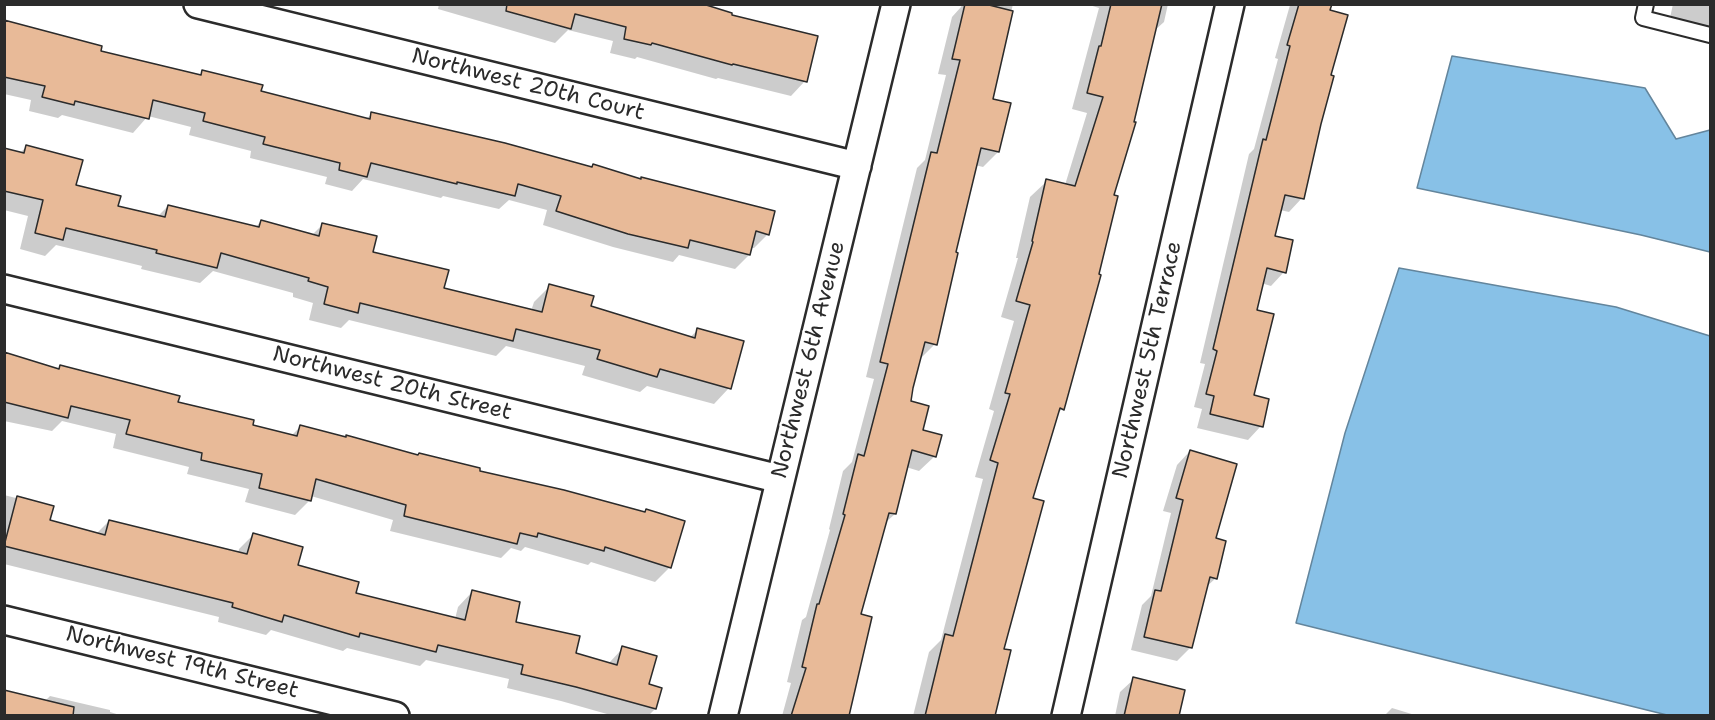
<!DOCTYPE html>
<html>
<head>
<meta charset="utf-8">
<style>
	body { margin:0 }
	#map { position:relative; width:1715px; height:720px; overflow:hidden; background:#fff; font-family:"Shantell Sans",sans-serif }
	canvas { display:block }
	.frame { position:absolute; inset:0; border:6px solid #2b2b2b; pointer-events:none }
</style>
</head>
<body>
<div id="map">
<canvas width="1715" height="720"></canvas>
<div class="frame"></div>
</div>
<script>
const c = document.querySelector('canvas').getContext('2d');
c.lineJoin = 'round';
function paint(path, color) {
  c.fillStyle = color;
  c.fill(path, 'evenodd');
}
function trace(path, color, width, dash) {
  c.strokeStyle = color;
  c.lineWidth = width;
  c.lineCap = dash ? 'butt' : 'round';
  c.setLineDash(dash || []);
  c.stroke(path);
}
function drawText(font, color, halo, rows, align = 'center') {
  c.font = font + ' "Shantell Sans",sans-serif';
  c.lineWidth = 4.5;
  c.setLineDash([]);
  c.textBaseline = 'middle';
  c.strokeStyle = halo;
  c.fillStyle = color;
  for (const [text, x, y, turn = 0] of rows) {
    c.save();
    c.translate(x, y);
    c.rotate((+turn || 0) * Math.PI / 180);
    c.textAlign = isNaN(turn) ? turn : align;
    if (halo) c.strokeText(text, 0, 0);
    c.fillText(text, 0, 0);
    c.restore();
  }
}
const water = new Path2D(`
	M1452 56 1645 88 1676 139 1710 130V252L1641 235 1417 188Z
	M1399 268 1616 307 1710 336V715H1667L1296 623 1345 433Z`);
const shadow = new Path2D(`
	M439 4H692L805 81 791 96 718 78 716 79 637 57 635 59 610 53 613 41 568 30 555 43 438 9Z
	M962 4H1013L991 100 998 152 983 167 975 165 935 344 920 359 909 402 921 431 935 456 919 471 906 467 895 514 885 523 859 615 847 716H782L791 683 787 682 802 620 806 617 830 530 829 529 843 471 852 462 874 379 866 377 917 168 925 160 946 75 938 74 952 17 961 7Z
	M1086 4H1168L1164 22 1154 31 1112 196 1062 409 1056 415 970 716H913L929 652 941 640 983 479 975 477 994 411 989 409 1014 321 1001 317 1018 258H1016L1030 197 1047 181 1065 185 1087 113 1072 109 1099 8Z
	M1330 4 1328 12 1329 76 1302 198 1289 212 1280 210 1274 237 1284 272 1271 286 1261 283 1255 311 1252 396 1261 426 1248 440 1197 428 1202 409 1194 407 1205 364 1200 363 1249 154 1254 149 1278 59 1275 58 1290 5Z
	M1673 4H1710V28L1670 18Z
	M4 21 99 52 198 76 203 72 260 92 366 119 372 114 768 234 754 248H751L749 255 735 269 679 255 673 262 613 247 543 225 547 210 509 200 499 209 443 196 441 198 363 179 352 191 325 184 327 177 250 158 251 151 189 135 191 127 148 116 133 133 62 115 58 118 29 111 31 100 4 94Z
	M26 147 75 186 116 208 157 217 168 206 255 228 261 221 312 235 323 224 372 253 443 289 531 311 534 302 550 286 590 307 689 338 698 330 729 388 714 404 647 386 640 392 582 375 585 366 506 346 496 356 349 320 341 328 309 320 313 303 293 297V293L213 271 200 283 141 269 142 266 56 245 45 256 20 249 28 216 4 210V150L20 153Z
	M4 354 57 370 60 367 251 426 291 436 300 427 478 472 670 567 655 582 591 562 588 565 525 547 521 551 511 548 501 558 390 531 393 520 311 496 310 500 295 515 245 502 249 489 187 474 189 467 113 448 116 434 62 421 52 431 4 421Z
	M1190 451 1214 539 1216 578 1205 588 1191 647 1177 661 1131 650 1142 605 1151 596 1171 513 1163 511 1177 465Z
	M4 495 52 507 48 521 96 534 109 521 238 554 239 549 254 534 296 566 354 594 455 619 458 607 472 592 514 623 574 654 608 664 623 648 647 685 655 709 648 716H614L561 701 507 688 509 679 426 660 420 666 347 648 343 651 271 630 266 635 218 622 219 617 4 564Z
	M1134 679 1177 716H1115L1120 692Z
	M50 696 110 710V712L123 716H4L44 702Z
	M1392 708 1415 715 1384 716Z`);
const building = new Path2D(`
	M507 4H703L732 13V15L818 36 807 82 733 64 732 65 652 43 651 45 624 39 626 27 575 14 571 29 506 11Z
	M965 4H985L1013 11 993 99 1011 103 999 152 981 148 956 252 958 253 937 345 925 342 913 388 911 401 929 406 923 430 942 435 936 457 912 450 896 514 889 513 861 614 872 617 849 716H791L806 668 802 667 817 604H819L845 515 843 514 858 454 864 456 888 364 880 362 931 152 937 153 960 60 952 59Z
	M1111 4H1162L1134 122H1136L1114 195 1118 196 1099 274 1101 275 1064 410 1060 408 1033 498 1044 501 1004 649 1011 650 995 716H925L945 634 953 636 998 463 990 460 1010 394 1005 393 1030 305 1016 301 1033 242 1032 241 1046 179 1075 186 1103 97 1087 93 1099 46H1101Z
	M1299 4H1332L1330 10 1348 15 1331 75 1334 76 1321 124 1304 199 1285 195 1275 236 1293 240 1286 273 1267 268 1257 310 1274 314 1254 395 1269 399 1263 427 1210 414 1214 396 1206 394 1217 351 1213 349 1263 139 1266 140 1290 46 1287 45Z
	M4 20 102 46 101 51 201 75 202 70 263 85 261 91 370 119 371 112 505 143 592 167 593 164 641 179V177L775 211 769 235 756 231 750 255 690 240 688 248 628 234 556 211 561 196 518 184 515 196 457 182V184L371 163 367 177 339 170 340 163 263 144 265 137 203 121 205 113 153 100 149 119 75 101 74 105 42 97 45 86 4 77Z
	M26 145 83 160 76 185 121 196 118 206 165 217 168 205 259 227 261 220 319 236 322 223 377 236 373 252 449 270 444 288 542 312 549 284 594 296 591 306 695 338 697 328 744 341 731 389 660 369 657 377 597 359 600 350 516 329 513 341 360 303 358 313 324 304 328 287 308 281 309 278 221 253 217 268 156 253 157 250 66 228 63 240 35 233 43 200 4 191V148L24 153Z
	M4 352 59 369 60 365 180 396 178 402 254 420 253 425 297 436 300 425 346 437V435L418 455 419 453 480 468V471L564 490 645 512 646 509 685 521 671 568 605 547 604 551 538 533 537 537 520 533 517 544 404 516 406 505 316 479 311 501 259 488 262 474 201 460 202 453 126 434 130 420 71 406 68 418 4 402Z
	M1190 450 1237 464 1216 538 1226 541 1217 579 1210 577 1192 648 1144 637 1155 590 1161 591 1183 500 1176 498Z
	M17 496 54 506 50 520 105 535 109 520 247 554 253 533 303 547 298 565 359 582 356 593 465 620 472 590 520 602 516 622 580 636 576 653 617 665 622 646 657 656 649 684 662 688 656 709 576 687 521 674 523 665 438 645 436 652 360 633 359 637 284 615 282 622 232 607 233 603 4 546Z
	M1133 677 1185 690 1179 716H1124Z
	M4 690 74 707 73 716H4Z`);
const service = new Path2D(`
	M1646 4 1643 18 1710 35`);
const minor = new Path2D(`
	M198 4 857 166
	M4 289 780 479
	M4 620 395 716
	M723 716 896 4
	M1066 716 1230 4`);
const streetNames = [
	["Northwest 20th Court",528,85,14],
	["Northwest 6th Avenue",809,360,-76],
	["Northwest 5th Terrace",1148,360,-77],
	["Northwest 20th Street",392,384,14],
	["Northwest 19th Street",182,663,14]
];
paint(water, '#88c1e7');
trace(water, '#63859c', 1.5);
paint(shadow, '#0003');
paint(building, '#e8ba98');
trace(building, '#2b2b2b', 1.5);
trace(service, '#2b2b2b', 18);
trace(minor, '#2b2b2b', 32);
trace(service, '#fff', 14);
trace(minor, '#fff', 27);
drawText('22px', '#2b2b2b', '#fff', streetNames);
</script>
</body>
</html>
